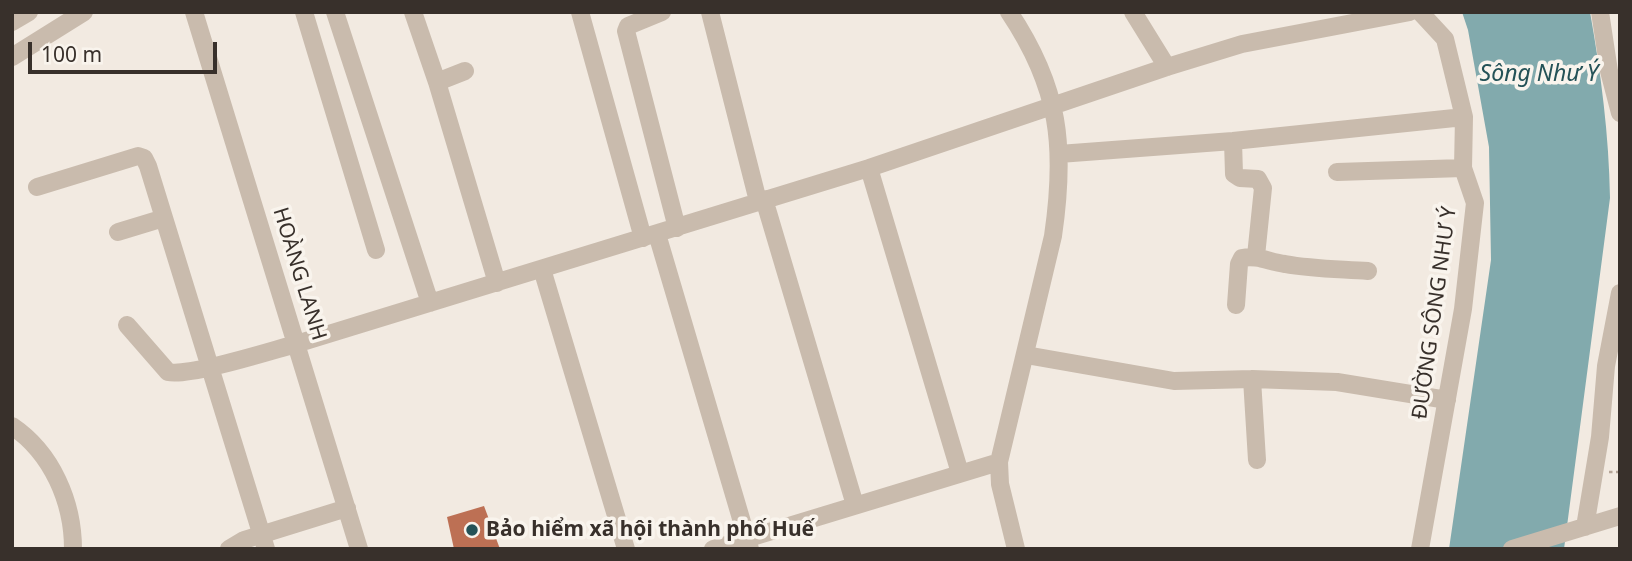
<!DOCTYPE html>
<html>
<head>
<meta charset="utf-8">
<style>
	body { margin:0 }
	#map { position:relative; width:1632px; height:561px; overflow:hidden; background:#f2eae1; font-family:"Noto Sans",sans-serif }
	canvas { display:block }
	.frame { position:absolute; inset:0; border:14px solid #38302b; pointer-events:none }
	.scale { position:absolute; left:28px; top:42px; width:189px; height:32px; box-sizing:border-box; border:4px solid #38302b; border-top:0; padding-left:9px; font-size:21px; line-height:24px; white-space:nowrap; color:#38302b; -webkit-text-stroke:5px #f9f4ed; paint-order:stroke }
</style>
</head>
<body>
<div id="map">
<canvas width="1632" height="561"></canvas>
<div class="frame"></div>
<div class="scale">100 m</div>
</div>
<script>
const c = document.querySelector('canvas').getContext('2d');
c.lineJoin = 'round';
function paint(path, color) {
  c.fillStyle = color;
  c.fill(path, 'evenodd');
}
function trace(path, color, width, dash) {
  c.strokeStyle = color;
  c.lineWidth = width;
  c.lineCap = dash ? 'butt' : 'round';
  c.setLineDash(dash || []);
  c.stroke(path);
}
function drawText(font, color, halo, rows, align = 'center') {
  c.font = font + ' "Noto Sans",sans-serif';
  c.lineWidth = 7;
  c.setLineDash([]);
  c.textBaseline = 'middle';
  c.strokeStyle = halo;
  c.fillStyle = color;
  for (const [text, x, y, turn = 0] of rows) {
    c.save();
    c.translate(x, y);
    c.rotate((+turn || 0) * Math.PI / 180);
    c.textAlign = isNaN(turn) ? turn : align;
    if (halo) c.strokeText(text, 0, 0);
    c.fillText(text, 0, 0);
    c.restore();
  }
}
const water = new Path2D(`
	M1462 12H1590C1601 74 1609 135 1610 198L1564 549H1449L1491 260 1489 147 1468 30Z`);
const building = new Path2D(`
	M484 506 500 549H454L447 517Z`);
const path = new Path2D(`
	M1609 472H1620`);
const minor = new Path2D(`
	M194 12 359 549
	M304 12 376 250
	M335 12 430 303
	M413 12 437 82
	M580 12 643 238
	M662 12 628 26 626 31 677 228
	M710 12 758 201
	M1009 12C1060 88 1066 147 1053 236L999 462 1000 484 1016 549
	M1133 12 1167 67
	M1420 12 1445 39 1464 117 1463 168 1475 203 1463 309 1420 549
	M1600 12 1609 71 1620 113
	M12 22 29 12
	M12 57 84 12
	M465 71 437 82 497 283
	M1233 141 1234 174 1240 178 1258 179 1263 188 1256 256
	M1059 154 1233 141 1464 117
	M869 168 960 473
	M1337 172 1463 168
	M37 187 138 156 144 158 148 166 266 549
	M764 199 855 505
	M118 232 164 218
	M657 234 750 549
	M542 269 626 549
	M1236 305 1239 264 1242 258C1258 255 1269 262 1285 264 1312 269 1340 269 1368 271
	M127 325 168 372C189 377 270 351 296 344L869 168 1167 67 1242 44 1410 12
	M1026 355 1174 381 1252 379 1337 382 1447 400
	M1252 379 1257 460
	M12 426C52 453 73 502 73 549
	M1585 527 1600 437 1606 366 1620 293
	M229 549 244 540 347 508
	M713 549 999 462
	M1512 549 1620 516`);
const markers = [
	[472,530,7,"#245257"]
];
const streetNames = [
	["HOÀNG LANH",299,274,73],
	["ĐƯỜNG SÔNG NHƯ Ý",1435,313,-82]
];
const poiNames = [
	["Bảo hiểm xã hội thành phố Huế",486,530]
];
const waterNames = [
	["Sông Như Ý",1539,74]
];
paint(water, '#82aaad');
paint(building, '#bd7054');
trace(path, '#b5a598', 2.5, [3.5, 3.5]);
trace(minor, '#c9bbad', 18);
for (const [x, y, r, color] of markers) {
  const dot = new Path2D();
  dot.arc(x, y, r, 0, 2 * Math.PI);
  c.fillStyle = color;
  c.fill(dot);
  trace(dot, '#f9f4ed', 2.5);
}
drawText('21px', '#38302b', '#f9f4ed', streetNames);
drawText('bold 21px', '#38302b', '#f9f4ed', poiNames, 'left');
drawText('italic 23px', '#245257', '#f9f4ed', waterNames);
</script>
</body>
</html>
